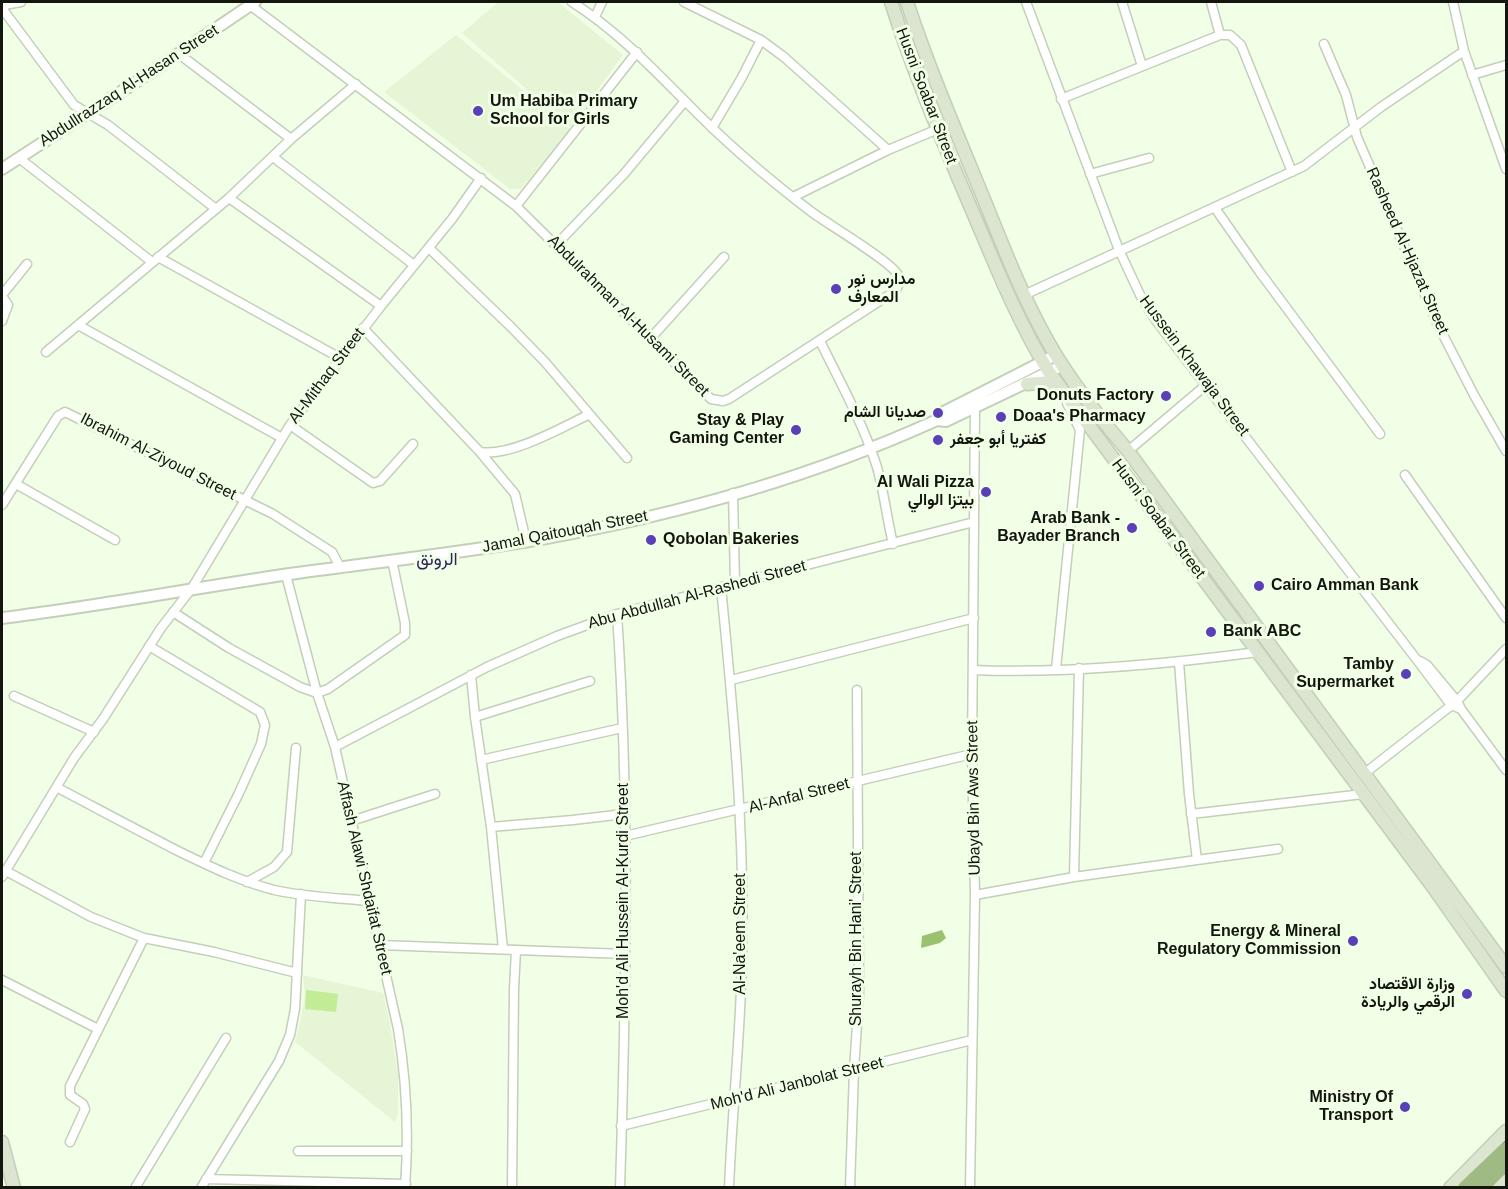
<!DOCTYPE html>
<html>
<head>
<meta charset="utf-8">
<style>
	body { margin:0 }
	#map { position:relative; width:1508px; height:1189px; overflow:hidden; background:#f2ffe7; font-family:Helvetica,sans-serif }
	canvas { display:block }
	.frame { position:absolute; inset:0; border:3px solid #12160e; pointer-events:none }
</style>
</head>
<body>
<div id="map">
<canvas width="1508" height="1189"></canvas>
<div class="frame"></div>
</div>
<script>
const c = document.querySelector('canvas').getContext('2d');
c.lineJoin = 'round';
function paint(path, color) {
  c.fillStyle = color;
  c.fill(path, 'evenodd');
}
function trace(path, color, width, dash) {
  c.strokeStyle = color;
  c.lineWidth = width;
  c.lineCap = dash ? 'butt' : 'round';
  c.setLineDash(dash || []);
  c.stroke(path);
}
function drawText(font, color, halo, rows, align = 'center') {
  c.font = font + ' Helvetica,Vazirmatn,sans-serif';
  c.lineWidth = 6;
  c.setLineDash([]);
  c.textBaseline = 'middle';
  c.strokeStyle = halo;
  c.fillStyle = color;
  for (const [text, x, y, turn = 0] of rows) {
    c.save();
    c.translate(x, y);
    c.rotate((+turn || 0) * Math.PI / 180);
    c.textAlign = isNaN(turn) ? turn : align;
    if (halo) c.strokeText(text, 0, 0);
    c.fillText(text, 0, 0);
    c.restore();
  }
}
const built = new Path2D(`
	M498 2H558L623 55 570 127 462 33Z
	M456 35 571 130 521 189H510L384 92Z
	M303 975 383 993 390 1024 398 1074V1114L395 1122 295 1042 303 1009 305 995Z`);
const green = new Path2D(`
	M306 990 338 994 336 1012 305 1009Z`);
const water = new Path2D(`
	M942 930 946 938 940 943 921 948 922 936Z`);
const minor = new Path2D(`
	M4 2V11L74 105 108 125 216 209
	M684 2 761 40 784 57 888 150
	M1026 2 1119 250 1142 299 1157 322 1417 660 1451 705 1461 709
	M1122 2 1142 66
	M1211 2 1220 35
	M1453 2 1464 51 1506 169
	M4 5 21 2
	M250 5 516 206 711 399 723 401 729 399 895 291C899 286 900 281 898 275 892 262 828 224 813 213 768 179 724 141 685 101 647 63 618 32 572 2
	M595 17 602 2
	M1324 44 1346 95 1357 137 1439 327 1474 395 1506 451
	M179 54 291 139
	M1472 75 1506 65
	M1061 99 1220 35H1230L1241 45 1292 172
	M712 128 741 79 761 40
	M273 157 414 265
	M19 158 152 262
	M1090 174 1149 158
	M793 197 888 150 938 129
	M229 198 381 306
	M516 206 637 52
	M1215 208 1259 271 1380 434
	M556 245 624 174 685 101
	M429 248 510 326 545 362 627 458
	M158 257 340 358
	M2 295 27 264
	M1024 295 1304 166 1381 107 1464 51
	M2 296 8 305 2 321
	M78 325 282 438
	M363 328 480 452C510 457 561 428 588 415
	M650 339 724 257
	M820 341C840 382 863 423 877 467 884 492 887 519 893 544
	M46 352 229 198 291 139 356 84
	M290 425 373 483 380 481 413 444
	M1128 451 1206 385
	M480 452 515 494 526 541
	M1405 475 1506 618
	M16 484 115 540
	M733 493 735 583
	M2 505 58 416 65 412 273 514 332 552 340 567
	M286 575 317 693 335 747 398 1029C407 1083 409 1133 405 1188
	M721 587C733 709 745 832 742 955 741 1033 732 1110 729 1188
	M173 612 229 648 300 687 317 693 328 689 405 635V623L392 560
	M617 614C630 805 626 997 620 1188
	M149 646 260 712 265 725 261 744 239 793 204 863
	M1420 661 1427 665 1457 701 1461 709 1506 770
	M1179 662 1189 794 1197 860 1278 849
	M1056 669 1080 430 1067 403
	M973 670C1065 674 1167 664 1258 652
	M471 675 475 717 491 827 503 949
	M731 680 974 618
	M14 696 94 732
	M475 717 590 681
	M335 747 487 667 557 636 617 614 974 522
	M481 760 622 728
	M1365 773 1457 701 1506 649
	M58 788C98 809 139 831 180 852 211 867 240 881 274 890 305 897 338 898 370 901
	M1191 814 1363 794
	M351 821 435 794
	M491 827 573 820 624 814
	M625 836 972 754
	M6 871 91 917 144 938 214 952 297 973
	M2 877 74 758 103 719 161 628 192 588 290 425 381 306 452 219 481 178
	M1074 877 1197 860
	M247 882 274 867 287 852 296 748
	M975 895 1074 877 1079 668
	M380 945 625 954
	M2 980 98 1029
	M621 1126 972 1040
	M70 1142 85 1109 83 1104 70 1095V1086L144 938
	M298 1151H407
	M206 1179 406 1184
	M135 1188 226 1038
	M201 1188 279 1061 290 1035 295 1009 301 894
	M512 1188 514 989 516 950
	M850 1188 854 1070 859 994 857 690
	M970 1188 975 895 972 754 975 408`);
const tertiary = new Path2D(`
	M2 169 156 69 255 2
	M937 420 946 421 1057 368
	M2 618C100 606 199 587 297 573 378 562 460 553 541 539 677 515 812 477 937 420L942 413 1056 355`);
const secondary = new Path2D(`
	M891 2C914 75 944 145 974 215 997 269 1018 322 1049 372L1433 887 1506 991
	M907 2C928 66 955 129 981 192 1004 248 1025 305 1057 357 1078 391 1103 421 1128 451L1506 967
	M1027 384 1051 382 1059 386
	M2 1142 14 1188
	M1450 1188 1506 1131
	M1498 1188 1506 1180`);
const trunk = new Path2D(`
	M1465 1188 1506 1149
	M1481 1188 1506 1163`);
const markers = [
	[478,111,6,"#5940b8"],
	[836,289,6,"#5940b8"],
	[1166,396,6,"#5940b8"],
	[938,413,6,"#5940b8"],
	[1001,417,6,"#5940b8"],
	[796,430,6,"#5940b8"],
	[938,440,6,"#5940b8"],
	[986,492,6,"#5940b8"],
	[1132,528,6,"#5940b8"],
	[651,540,6,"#5940b8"],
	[1259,586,6,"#5940b8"],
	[1211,632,6,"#5940b8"],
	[1406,674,6,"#5940b8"],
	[1353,941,6,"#5940b8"],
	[1467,994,6,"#5940b8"],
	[1405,1107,6,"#5940b8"]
];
const streetNames = [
	["Abdullrazzaq Al-Hasan Street",129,86,-33],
	["Husni Soabar Street",926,96,69],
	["Rasheed Al-Hjazat Street",1407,251,66],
	["Abdulrahman Al-Husami Street",628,316,45],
	["Hussein Khawaja Street",1194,366,53],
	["Al-Mithaq Street",327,376,-53],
	["Ibrahim Al-Ziyoud Street",158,457,27],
	["Husni Soabar Street",1158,519,53],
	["Jamal Qaitouqah Street",565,532,-11],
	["Abu Abdullah Al-Rashedi Street",697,595,-15],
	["Al-Anfal Street",799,796,-14],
	["Ubayd Bin Aws Street",974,798,-91],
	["Affash Alawi Shdaifat Street",364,878,77],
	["Moh'd Ali Hussein Al-Kurdi Street",624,901,-90],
	["Al-Na'eem Street",741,934,-90],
	["Shurayh Bin Hani' Street",857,939,-90],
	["Moh'd Ali Janbolat Street",797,1084,-14]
];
const poiNames = [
	["Um Habiba Primary",490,102,"left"],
	["School for Girls",490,120,"left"],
	["مدارس نور",848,280,"left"],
	["المعارف",848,298,"left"],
	["Donuts Factory",1154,396],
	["صديانا الشام",926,413],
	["Doaa's Pharmacy",1013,417,"left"],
	["Stay & Play",784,421],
	["Gaming Center",784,439],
	["كفتريا أبو جعفر",950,440,"left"],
	["Al Wali Pizza",974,483],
	["بيتزا الوالي",974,501],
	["Arab Bank -",1120,519],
	["Bayader Branch",1120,537],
	["Qobolan Bakeries",663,540,"left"],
	["Cairo Amman Bank",1271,586,"left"],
	["Bank ABC",1223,632,"left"],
	["Tamby",1394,665],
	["Supermarket",1394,683],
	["Energy & Mineral",1341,932],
	["Regulatory Commission",1341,950],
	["وزارة الاقتصاد",1455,985],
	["الرقمي والريادة",1455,1003],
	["Ministry Of",1393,1098],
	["Transport",1393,1116]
];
const neighbourhoodNames = [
	["الرونق",437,560]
];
paint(built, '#e5f5d6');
paint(green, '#c3ec97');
paint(water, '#9ac26e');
trace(minor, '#c3cfb8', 11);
trace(tertiary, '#c3cfb8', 14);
trace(secondary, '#c3cfb8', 15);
trace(trunk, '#5f7646', 16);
trace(minor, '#fff', 8);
trace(tertiary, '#fff', 10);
trace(secondary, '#dbe5d0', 12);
trace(trunk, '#a0ba83', 14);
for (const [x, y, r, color] of markers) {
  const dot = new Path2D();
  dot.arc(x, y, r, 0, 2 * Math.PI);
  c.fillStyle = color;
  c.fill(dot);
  trace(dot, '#f2ffe7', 2);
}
drawText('16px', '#12160e', '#f2ffe7', streetNames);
drawText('bold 16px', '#12160e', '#f2ffe7', poiNames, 'right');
drawText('18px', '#2e245e', '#f2ffe7', neighbourhoodNames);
</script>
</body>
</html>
